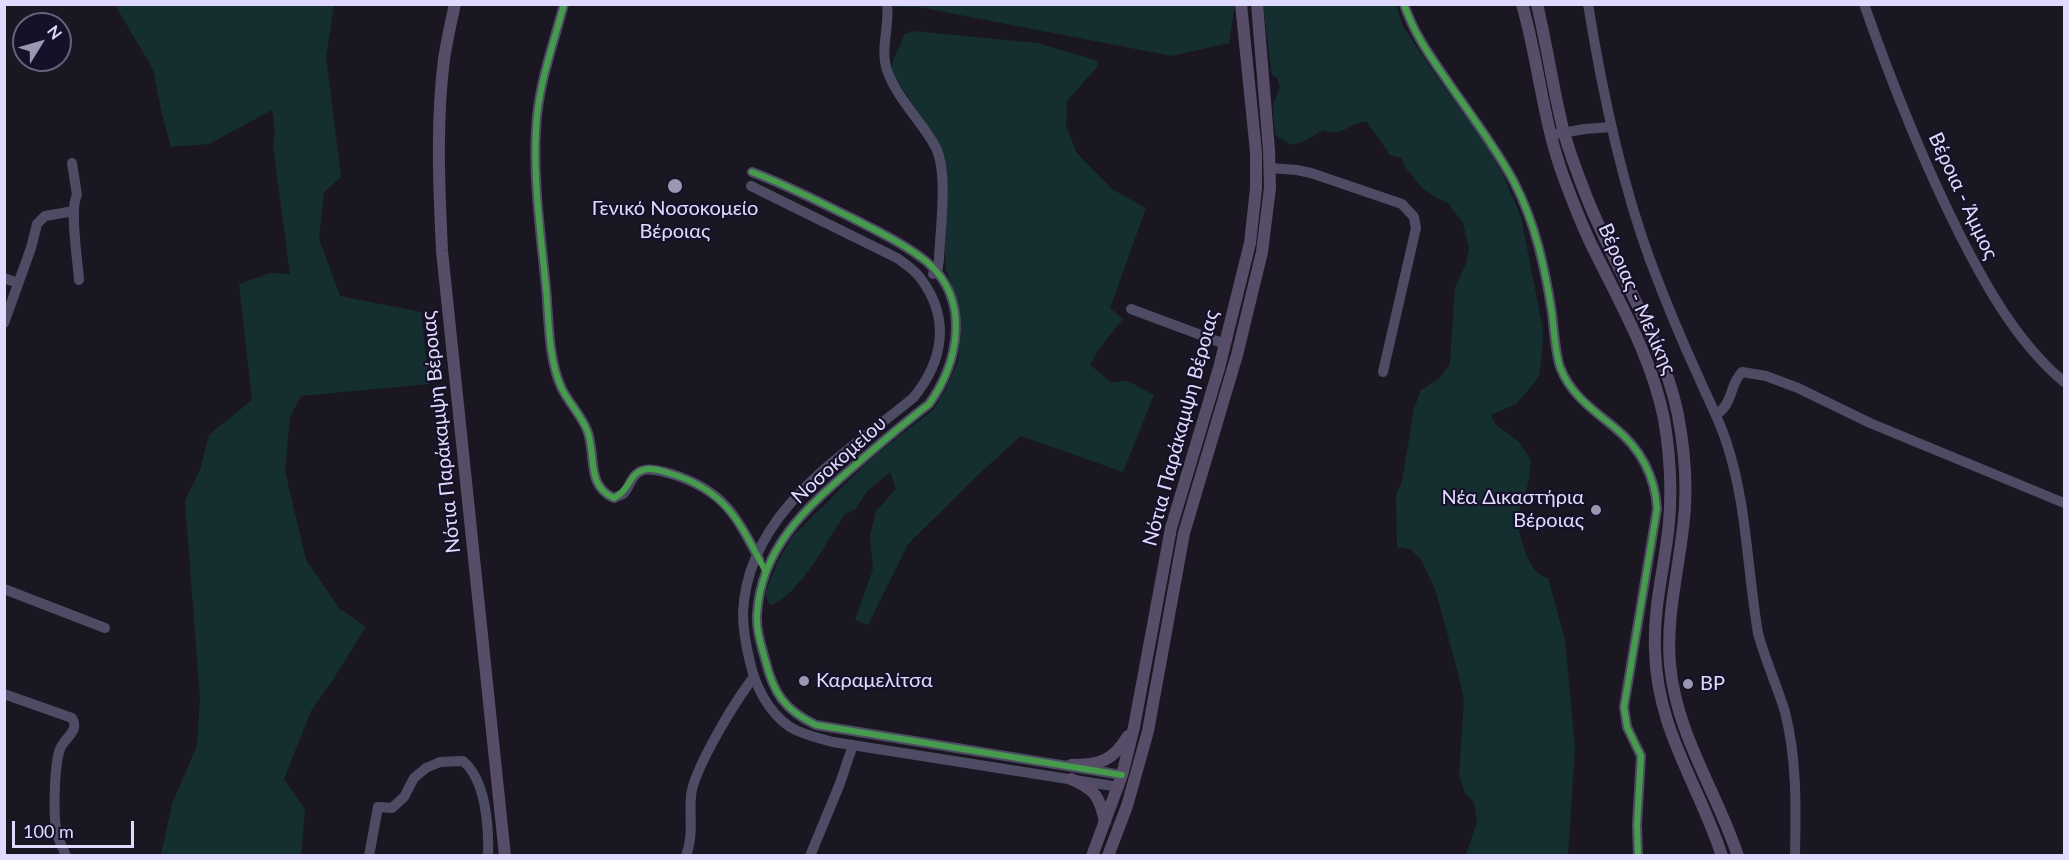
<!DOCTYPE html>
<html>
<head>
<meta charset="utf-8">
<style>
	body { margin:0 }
	#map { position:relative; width:2069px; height:860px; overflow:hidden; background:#1a1723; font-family:Lato,sans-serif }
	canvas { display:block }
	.frame { position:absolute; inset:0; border:6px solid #e0dafe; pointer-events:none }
	.north { position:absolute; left:12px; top:12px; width:60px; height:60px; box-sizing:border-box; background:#161129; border:2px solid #67617e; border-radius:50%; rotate:53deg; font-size:16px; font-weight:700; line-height:24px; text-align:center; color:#e0dafe }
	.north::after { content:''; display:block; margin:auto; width:21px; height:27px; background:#9b96b1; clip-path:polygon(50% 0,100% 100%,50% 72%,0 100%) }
	.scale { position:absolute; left:12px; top:821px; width:122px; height:27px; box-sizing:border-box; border:3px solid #e0dafe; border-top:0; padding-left:8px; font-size:18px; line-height:21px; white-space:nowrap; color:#e0dafe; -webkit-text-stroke:4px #161129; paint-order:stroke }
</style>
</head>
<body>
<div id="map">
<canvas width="2069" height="860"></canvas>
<div class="frame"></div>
<div class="north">N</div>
<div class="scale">100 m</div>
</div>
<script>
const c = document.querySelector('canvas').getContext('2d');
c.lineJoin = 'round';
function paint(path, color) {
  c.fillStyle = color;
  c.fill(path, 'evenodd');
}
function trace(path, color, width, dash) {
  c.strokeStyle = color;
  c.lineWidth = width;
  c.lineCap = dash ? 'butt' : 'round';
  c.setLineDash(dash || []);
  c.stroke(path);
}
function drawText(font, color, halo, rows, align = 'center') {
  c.font = font + ' Lato,sans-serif';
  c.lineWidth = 4.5;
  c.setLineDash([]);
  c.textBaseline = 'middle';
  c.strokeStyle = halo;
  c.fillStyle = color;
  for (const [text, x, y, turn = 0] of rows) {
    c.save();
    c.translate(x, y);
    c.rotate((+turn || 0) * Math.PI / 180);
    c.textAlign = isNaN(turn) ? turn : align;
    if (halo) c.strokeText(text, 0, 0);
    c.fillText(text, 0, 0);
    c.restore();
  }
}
const green = new Path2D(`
	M115 5H334L326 56 341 177 324 192 319 239 340 296 421 312 429 384 301 396 290 417 285 471 306 560 339 608 366 627 334 678 311 711 284 779 305 809 301 855H161L172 804 197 746 200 698 185 501 200 470 209 435 252 400 239 284 270 273 290 274 273 146 275 130 272 110 209 144 171 147 162 114 153 69Z
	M800 5H1235L1229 43 1172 56 919 7Z
	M1263 5H1396L1403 26 1428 64 1488 147 1505 179 1521 217 1543 330 1542 355 1539 376 1526 393 1516 404 1491 415 1496 425 1519 442 1531 460C1530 471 1529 482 1526 492 1523 501 1518 510 1518 519 1518 536 1529 575 1548 578L1565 640 1575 747 1568 855H1466L1477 822 1474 802 1465 793 1459 775 1464 701 1459 676 1435 589 1420 558 1410 549 1397 547 1396 495 1402 482 1414 409 1421 390 1440 378 1450 363 1455 288 1466 264 1469 248 1463 223 1448 203 1434 196 1422 188 1405 167 1401 158 1390 155 1367 122C1349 121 1342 139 1323 130L1305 141 1291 145 1275 135 1273 105 1280 87 1277 78 1272 75Z
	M913 31 1037 43 1098 61 1097 67 1067 101 1066 125 1076 152 1112 189 1146 208 1110 308 1123 319 1098 350 1090 365 1111 382 1128 381 1154 395 1123 472 1021 436 981 472 908 544 868 625 855 620 873 569 870 536 876 511 896 489 890 472 867 491 856 509 845 514C828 539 798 598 770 605L765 594 778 561 792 537 875 455 934 409 945 390 958 362 961 329 957 302 946 269 937 141 892 73V63L905 34Z`);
const minor = new Path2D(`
	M564 4C553 46 538 85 536 129 533 182 541 235 546 288 549 320 548 357 561 387 568 402 581 415 587 430 597 455 585 485 614 498 617 496 620 496 623 494 631 486 631 473 644 470 653 468 663 472 672 474 724 491 735 514 759 559
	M887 4C890 27 879 50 888 73 898 99 921 121 935 146 949 172 940 229 939 259L937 273 933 274
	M1404 4C1413 32 1430 56 1446 79 1469 113 1495 146 1514 182 1535 222 1545 268 1552 313 1554 330 1555 351 1560 367 1570 394 1593 410 1614 427 1640 448 1655 475 1657 509L1624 707 1627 727 1641 756 1637 825 1638 856
	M1588 4C1602 91 1620 178 1650 260 1665 300 1681 339 1699 378 1708 399 1719 419 1726 441 1747 503 1747 569 1758 633 1765 660 1777 685 1785 712 1797 759 1796 807 1795 856
	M1864 4C1892 84 1923 162 1961 237 1988 290 2018 343 2064 382
	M1550 135 1585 129 1611 127
	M72 163 77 195C69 208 78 262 79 280
	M1269 168 1297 170 1311 173 1402 204 1414 217 1416 228 1383 372
	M752 172C787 185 819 202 852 218 877 231 905 244 927 262 971 300 959 362 929 404 903 424 877 446 852 468 806 508 761 548 757 614 756 629 761 645 765 659 773 692 784 710 816 725L1122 775
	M751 186 897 258C905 264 915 270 921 279 951 319 943 362 913 398 844 455 747 512 743 613 743 629 746 646 750 662 755 686 769 713 790 727 803 735 819 738 833 742L1119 787
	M4 278 18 283
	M1131 309 1225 344
	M4 323 31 248 37 224 45 216 74 211
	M1716 415C1734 403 1729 385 1742 372L1766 376 1798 388 1870 423 2064 503
	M4 589 105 628
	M4 694 72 718C80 731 65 737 60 749 54 766 53 817 57 834 59 841 63 848 66 856
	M369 856 378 807 392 808 404 797 414 778 426 768 440 762 463 761C486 780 489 827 488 856
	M686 856C694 835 689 816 691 796 693 770 737 698 754 677
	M810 856 839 786 853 745`);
const major = new Path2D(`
	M455 4C451 22 447 40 444 59 436 123 439 187 442 251L505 856
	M1522 4C1539 63 1543 124 1565 181 1574 205 1583 229 1595 252 1622 307 1652 359 1664 419 1670 454 1672 489 1669 523 1665 565 1653 607 1655 650 1657 731 1698 782 1722 856
	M1537 4C1547 46 1553 88 1563 129 1569 152 1578 175 1587 198 1616 271 1662 337 1678 415 1685 452 1688 491 1683 528 1678 573 1666 618 1670 664 1676 734 1716 790 1738 856
	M1071 765C1100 765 1113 761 1128 736
	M1071 779C1095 789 1100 797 1105 822
	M1092 856 1122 775 1134 727 1171 528 1219 368 1250 243 1256 189V152L1241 4
	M1108 856 1127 806 1148 731 1184 533 1237 355 1262 252 1270 188 1269 150 1257 4`);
const cycleway = new Path2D(`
	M564 4C553 46 538 85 536 129 533 182 541 235 546 288 549 320 548 357 561 387 568 402 581 415 587 430 597 455 585 485 614 498 630 490 629 474 643 470 653 467 665 472 675 475 729 493 741 526 766 572
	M1404 4C1413 32 1430 56 1446 79 1469 113 1495 146 1514 182 1535 222 1545 268 1552 313 1554 330 1555 351 1560 367 1570 394 1593 410 1614 427 1640 448 1655 475 1657 509L1624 707 1627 727 1641 756 1637 825 1638 856
	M752 172C787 185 819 202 852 218 877 231 905 244 927 262 971 300 959 362 929 404 903 424 877 446 852 468 806 508 761 548 757 614 756 629 761 645 765 659 773 692 784 710 816 725L1122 775`);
const markers = [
	[675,186,8,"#9b96b1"],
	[1596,510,6,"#9b96b1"],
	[804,681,6,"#9b96b1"],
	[1688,684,6,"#9b96b1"]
];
const streetNames = [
	["Βέροια - Άμμος",1963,196,65],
	["Βέροιας - Μελίκης",1637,299,66],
	["Νότια Παράκαμψη Βέροιας",1181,428,-75],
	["Νότια Παράκαμψη Βέροιας",441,432,-96],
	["Νοσοκομείου",839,460,-42]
];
const poiNames = [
	["Γενικό Νοσοκομείο",675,209,"center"],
	["Βέροιας",675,232,"center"],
	["Νέα Δικαστήρια",1584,498,"right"],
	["Βέροιας",1584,521,"right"],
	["Καραμελίτσα",816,681],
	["BP",1700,684]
];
paint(green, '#152f31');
trace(minor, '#4e4c64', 10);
trace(major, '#584d69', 12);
trace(cycleway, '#469c4c', 6);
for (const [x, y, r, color] of markers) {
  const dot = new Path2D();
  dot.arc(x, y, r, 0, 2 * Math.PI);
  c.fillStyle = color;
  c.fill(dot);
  trace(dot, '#161129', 2);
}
drawText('20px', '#e0dafe', '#161129', streetNames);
drawText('20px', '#e0dafe', '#161129', poiNames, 'left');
</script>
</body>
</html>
